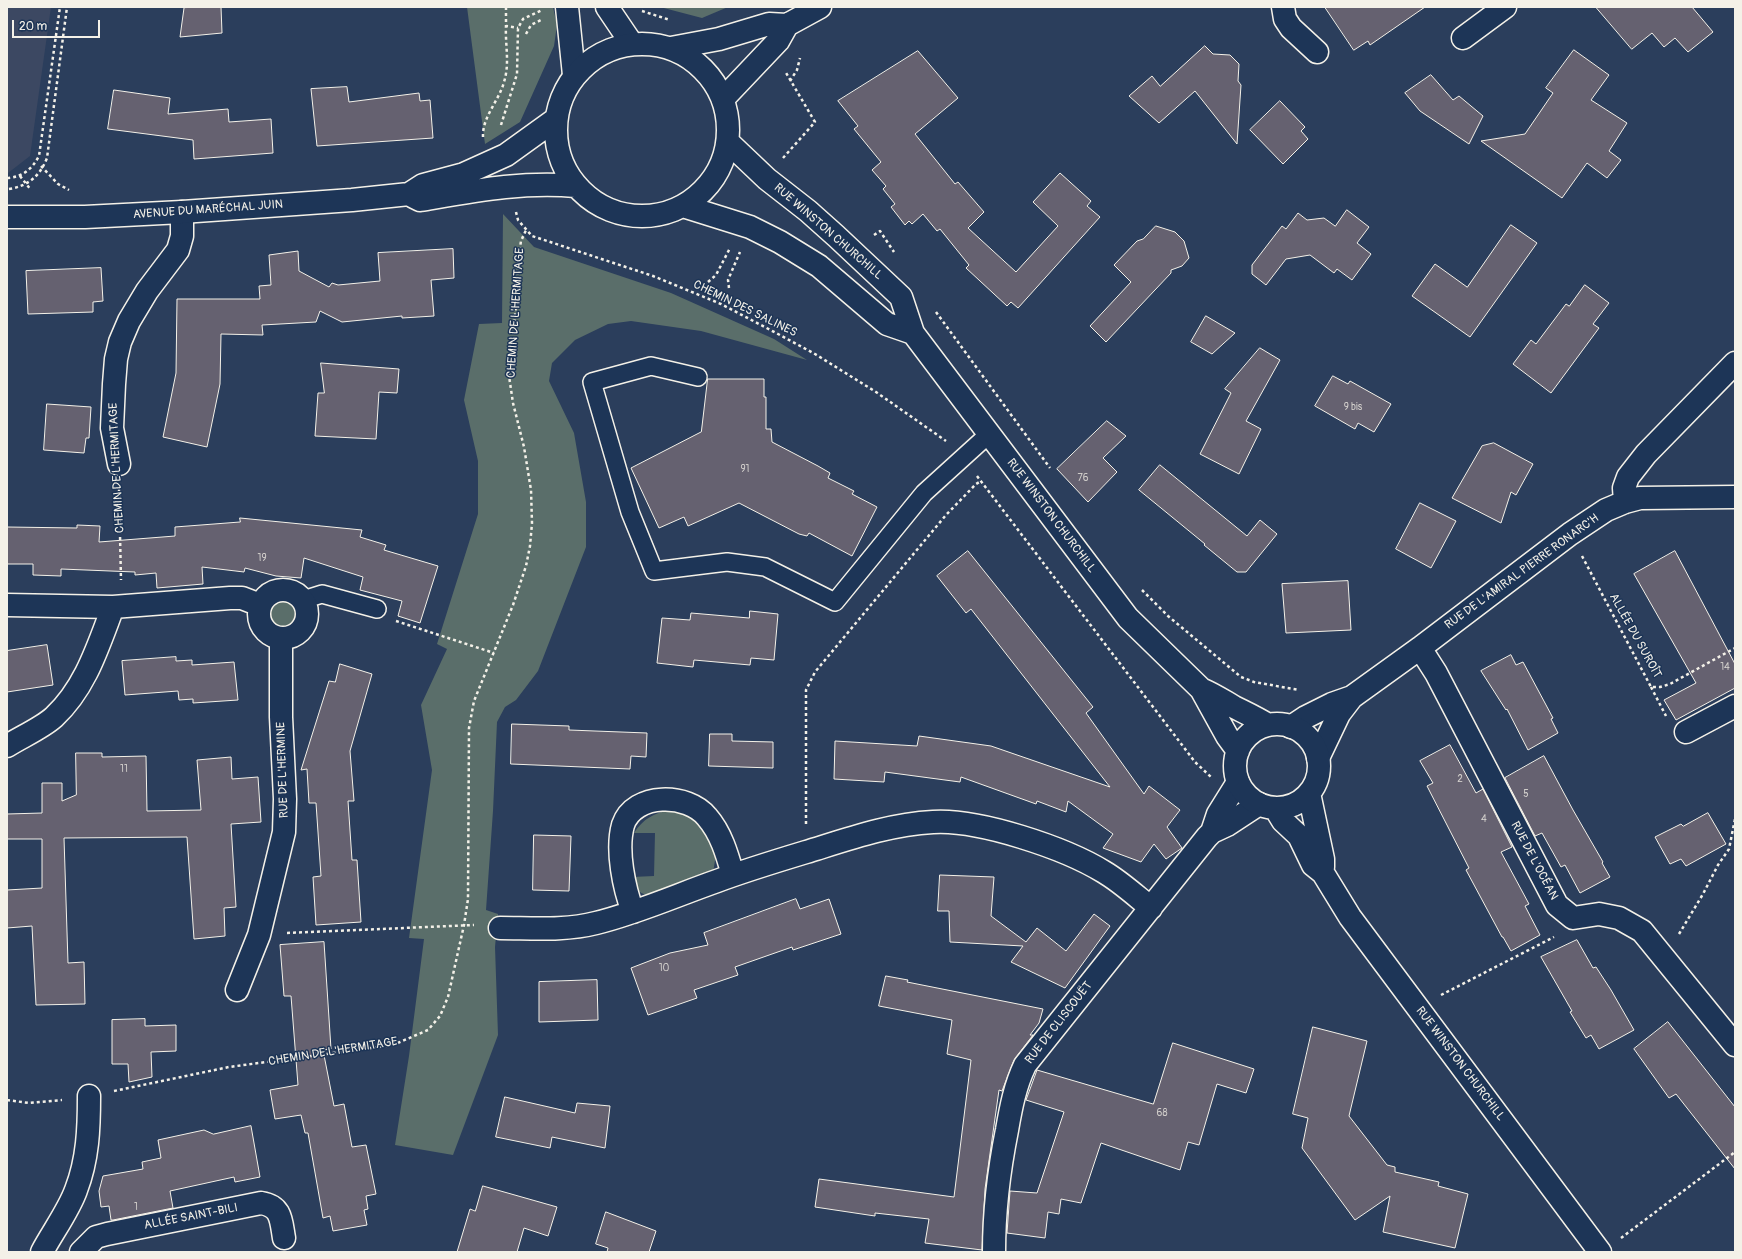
<!DOCTYPE html>
<html>
<head>
<meta charset="utf-8">
<style>
	body { margin:0 }
	#map { position:relative; width:1742px; height:1259px; overflow:hidden; background:#2b3e5c; font-family:Pangolin,sans-serif }
	canvas { display:block }
	.frame { position:absolute; inset:0; border:8px solid #f4f1e8; pointer-events:none }
	.scale { position:absolute; left:12px; top:20px; width:88px; height:18px; box-sizing:border-box; border:2px solid #f4f1e8; border-top:0; padding-left:5px; font-size:12px; line-height:14px; white-space:nowrap; color:#f4f1e8; -webkit-text-stroke:3px #1d3557; paint-order:stroke }
</style>
</head>
<body>
<div id="map">
<canvas width="1742" height="1259"></canvas>
<div class="frame"></div>
<div class="scale">20 m</div>
</div>
<script>
const c = document.querySelector('canvas').getContext('2d');
c.lineJoin = 'round';
function paint(path, color) {
  c.fillStyle = color;
  c.fill(path, 'evenodd');
}
function trace(path, color, width, dash) {
  c.strokeStyle = color;
  c.lineWidth = width;
  c.lineCap = dash ? 'butt' : 'round';
  c.setLineDash(dash || []);
  c.stroke(path);
}
function drawText(font, color, halo, rows, align = 'center') {
  c.font = font + ' Pangolin,sans-serif';
  c.lineWidth = 3;
  c.setLineDash([]);
  c.textBaseline = 'middle';
  c.strokeStyle = halo;
  c.fillStyle = color;
  for (const [text, x, y, turn = 0] of rows) {
    c.save();
    c.translate(x, y);
    c.rotate((+turn || 0) * Math.PI / 180);
    c.textAlign = isNaN(turn) ? turn : align;
    if (halo) c.strokeText(text, 0, 0);
    c.fillText(text, 0, 0);
    c.restore();
  }
}
const built = new Path2D(`
	M7 7H51L30 156 8 173Z`);
const green = new Path2D(`
	M467 7H553L557 25 554 46 520 122 485 144Z
	M660 7H728L702 18Z
	M503 214 534 247 671 293 774 339 807 360 701 331 631 321 608 324 575 340 552 363 549 381 574 433 586 502V547L538 671 516 700 505 707 497 722 493 811 486 910 498 914 495 947 498 1035 453 1155 395 1145 409 1056 424 939 409 938 432 770 421 705 447 649 437 644 478 514V461L464 400 479 324 502 323Z
	M267 614a16 16 0 1 1 32 0a16 16 0 1 1-32 0Z
	M669 810 678 811 705 824 716 854 713 873 648 895C637 894 636 886 632 877L654 876 655 833H634C643 819 654 813 669 810Z`);
const building = new Path2D(`
	M221 7 222 33 180 37 184 8Z
	M1325 7H1425L1370 45 1368 41 1354 50Z
	M1596 7H1692L1713 32 1688 52 1675 38 1664 47 1652 33 1632 49Z
	M1205 46 1213 54 1230 55 1239 64 1238 81 1241 85 1237 144 1195 91 1159 123 1129 96 1152 76 1160 86Z
	M1574 50 1609 75 1591 100 1627 123 1609 151 1621 160 1607 178 1587 163 1562 198 1481 141 1525 134 1553 93 1546 88Z
	M918 51 958 98 915 134 955 184 958 182 984 212 968 228 1016 272 1058 226 1033 202 1060 173 1091 201 1087 206 1100 217 1018 308 1011 302 1007 306 966 268 969 265 940 229 937 231 923 214 912 224 909 221 905 225 891 207 895 204 883 189 886 186 872 170 881 162 854 129 858 126 838 101Z
	M1431 75 1453 100 1459 96 1483 116 1469 144 1420 111 1405 93Z
	M347 87 349 102 419 93 420 101 430 100 433 138 317 146 311 89Z
	M114 90 170 98 168 114 228 109 229 122 271 119 273 153 194 159 193 140 108 129Z
	M1280 101 1305 127 1301 131 1308 139 1283 164 1250 130Z
	M1347 210 1369 227 1357 243 1371 254 1352 280 1337 269 1334 273 1310 255 1286 259 1266 285 1252 274V265L1282 226 1286 229 1298 213 1307 220 1324 218 1335 226Z
	M1511 225 1537 243 1470 337 1412 296 1435 264 1467 287Z
	M1156 226 1175 232 1184 241 1189 258 1182 266 1171 270V273L1106 342 1090 326 1131 282 1114 265 1137 241 1143 239Z
	M453 249 454 278 431 280 434 316 402 318V316L342 322 320 311 316 322 262 325 263 335 221 334 220 384 207 447 163 437 176 373 177 299H260L259 286 271 285 269 255 298 251 299 271 329 287 332 283 338 285 380 281 378 253Z
	M101 268 103 301 93 302V312L28 314 26 271Z
	M1585 285 1609 303 1593 324 1599 328 1551 393 1513 364 1531 340 1536 344 1566 304 1569 306Z
	M1206 316 1235 333 1212 354 1191 342Z
	M1260 348 1280 360 1246 421 1261 429 1239 474 1200 454 1231 393 1225 389Z
	M321 363 399 369 397 393 379 392 376 439 315 436 318 393H324Z
	M1333 376 1348 384 1350 381 1391 404 1374 432 1358 423 1355 429 1315 406Z
	M708 379H764V397H766V429H771L772 442 818 466 830 473 828 478 854 491 852 494 877 507 852 556 809 533 807 536 799 534 739 503 688 526 684 517 659 528 631 468 701 432Z
	M47 404 91 407 89 438H86L84 453 44 450Z
	M1107 421 1126 436 1103 458 1117 472 1088 502 1057 469Z
	M1494 443 1533 464 1516 495 1511 492 1501 523 1452 498 1482 446Z
	M1160 465 1247 536 1260 520 1277 534 1246 572H1237L1204 545 1205 544 1139 490Z
	M1420 503 1456 521 1431 568 1396 549Z
	M240 518 362 530 360 537 386 545 384 550 438 566 420 623 398 616 402 601 360 590 363 577 304 558 301 578 276 576 245 568 244 572 202 567 203 584 157 588 156 573 135 575V572L61 569V576L33 575V564H7V527L77 528V525L100 526 99 542 175 536V527L240 522Z
	M968 551 1093 707 1086 713 1144 794 1149 786 1180 810 1167 827 1182 848 1166 859 1154 844 1141 862 1103 848 1113 834 1068 801 1066 812 1037 801 1036 804 961 777 960 782 885 772 884 782 834 779 835 741 917 746 919 736 991 746 1110 787 971 609 966 613 937 576Z
	M1675 551 1735 664V688L1676 720 1664 700 1696 683 1634 574Z
	M1348 581 1351 630 1286 633 1282 584Z
	M750 611 778 614 774 660 751 658 750 665 694 660 693 667 657 663 662 618 690 620 691 613 749 618Z
	M47 645 53 685 7 692V651Z
	M1511 655 1516 665 1523 662 1553 718 1551 719 1558 733 1528 750 1507 709 1506 710 1481 671Z
	M176 657V661L192 660V665L234 662 238 700 193 703V699L179 700 178 691 125 695 122 661Z
	M340 664 372 674 350 751 354 801H348L352 860H357L361 922 316 925 313 877 321 876 316 803H309L307 769 301 770 329 681 335 682Z
	M512 724 569 726V730L647 733 646 757 631 756 630 769 511 764Z
	M710 734H732V741L773 742V768L709 766Z
	M1450 745 1476 793 1483 789 1512 847 1501 852 1529 904 1525 906 1540 935 1511 951 1503 937H1502L1466 870 1469 868 1427 786 1433 783 1420 761Z
	M76 753H102V757L146 756 147 811 201 810 197 760 231 757 232 779 258 777 261 822 231 824 236 907 224 908 225 936 194 939 187 837 64 838 68 963 84 962 85 1004 36 1005 32 926 7 928V890L42 888V839H7V814L42 813V783H62V801L76 795Z
	M1544 756 1573 810 1603 862 1602 863 1610 877 1580 893 1565 865 1561 867 1542 833 1535 836 1505 778Z
	M1708 813 1726 844 1686 866 1681 859 1670 864 1655 837 1681 824 1683 826Z
	M534 835 571 836 569 891 533 890Z
	M940 875 994 877 991 916 1026 942 1037 928 1066 951 1094 914 1110 926 1065 988 1011 962 1023 946 950 942 949 911H938Z
	M796 899 800 909 829 899 841 934 793 950 792 947 735 967 738 975 694 990 697 998 648 1015 631 968 670 953 708 945 704 933Z
	M1577 940 1593 968 1596 967 1611 990 1634 1030 1599 1049 1591 1035 1586 1038 1570 1012 1572 1011 1541 957Z
	M324 942 331 1049 323 1050 334 1106 344 1104 352 1147 366 1145 376 1194 366 1196 368 1209 364 1210 367 1225 333 1231 330 1216 323 1218 308 1133H305L301 1115 275 1119 270 1090 298 1085 291 996H284L280 945Z
	M886 976 908 980 907 982 1043 1009 1039 1023 1030 1035H1033L1014 1060 1002 1091 999 1090 985 1189 982 1250 925 1243 929 1219 875 1213V1216L815 1207 819 1179 954 1197 971 1060 947 1054 952 1020 879 1006Z
	M597 980 598 1020 539 1022V982Z
	M145 1019V1026L176 1025V1051L151 1052 152 1077 129 1082 128 1064H112V1020Z
	M1668 1022 1735 1107V1169L1676 1094 1669 1098 1634 1049Z
	M1313 1027 1367 1041 1349 1116 1387 1165 1395 1167V1172L1439 1182 1438 1186 1468 1194 1455 1248 1383 1232 1390 1196 1355 1220 1302 1148 1308 1118 1293 1114Z
	M1173 1043 1254 1069 1246 1093 1217 1084 1199 1145 1188 1142 1180 1170 1101 1143 1081 1203 1061 1199 1059 1214 1048 1212 1045 1238 1007 1233 1010 1191 1037 1193 1064 1112 1026 1100 1037 1070 1153 1104Z
	M505 1097 575 1113 577 1103 610 1106 605 1148 552 1137 550 1148 496 1137Z
	M251 1126 260 1177 235 1182 234 1177 170 1191 173 1208 113 1220H111L109 1206 101 1207 99 1191 103 1176 143 1169 142 1162 161 1158 158 1140 204 1130 213 1134Z
	M483 1186 557 1207 548 1236 524 1228 517 1252H457L470 1209 475 1211Z
	M606 1212 656 1231 649 1252H607L608 1248 596 1244Z`);
const path = new Path2D(`
	M506 7V26L518 28
	M642 11 670 20
	M526 34 531 25 541 20
	M790 81 797 70 800 58
	M501 125 517 74 518 28 523 19 542 10
	M483 137C482 117 499 101 504 82 510 63 505 45 506 26
	M783 158 815 122 785 71
	M41 166 58 184 69 190
	M20 176 31 190
	M7 178C23 177 32 169 39 156L60 7
	M9 189C28 186 40 176 47 158L67 7
	M516 212 518 220 532 236 653 276 721 304 778 334 815 354 876 392 946 441
	M874 235 880 231 894 252
	M708 282 716 275 730 248
	M729 288 728 280 740 252
	M936 312 1050 468
	M977 476 1195 762 1211 777
	M119 489 121 580
	M1582 556 1651 687H1660L1670 684 1735 648
	M1142 590 1168 616 1241 677 1254 682 1299 690
	M396 621 494 653
	M1651 687 1666 716
	M806 824V690L815 672 946 515 976 484 981 481
	M287 933 474 925
	M1679 934 1703 894 1718 865 1729 849 1735 819
	M1441 995 1554 937
	M114 1091 229 1067 393 1045 428 1030 440 1016 448 997 464 925 468 899 469 728 474 701 513 605 526 566 530 546 532 523 531 490 524 447 513 403 509 376 516 305 518 261 521 241 526 230
	M7 1100 29 1103 62 1100
	M1621 1238 1735 1152`);
const lane = new Path2D(`
	M698 377 651 366 592 382 630 512 654 571 727 562 765 567 835 602 924 493 989 434
	M303 600 322 594 377 609`);
const street = new Path2D(`
	M567 7 574 75
	M607 7 632 44
	M1283 7 1285 19 1291 28 1317 52
	M1463 38 1505 7
	M119 464 112 428 114 384 116 359 120 342 129 321 147 291 178 250 182 236V212
	M1625 502 1624 488 1628 477 1646 454 1735 363
	M259 614a24 24 0 1 1 48 0a24 24 0 1 1-48 0Z
	M7 605 113 607 230 598H242L260 605
	M1420 648 1436 673 1557 905 1573 918 1599 914 1619 918 1642 931 1735 1045
	M1291 727 1306 717 1332 704 1352 697 1420 648 1570 534 1606 510 1625 502 1640 498 1735 497
	M1686 732 1735 706
	M7 746C21 737 42 728 54 717 86 687 98 646 113 607
	M1318 758 1339 714 1352 697
	M1212 832 1218 814 1238 782
	M633 912C624 888 616 850 623 825 634 792 688 793 707 817 721 833 727 854 733 875
	M500 928C531 928 565 931 596 923 637 913 677 895 717 881 749 869 783 859 816 849 854 837 893 824 933 822 979 819 1065 848 1104 872 1121 882 1136 896 1151 908
	M237 990 259 935 284 832 285 799 281 717V638
	M42 1252C52 1233 69 1210 76 1190 88 1159 89 1128 89 1096
	M81 1252 96 1237 107 1234 261 1203C282 1206 281 1221 284 1238
	M994 1252C994 1211 999 1170 1007 1130 1011 1107 1015 1086 1025 1065L1207 837 1212 832 1227 825 1259 804`);
const secondary = new Path2D(`
	M556 130a86 86 0 1 1 172 0a86 86 0 1 1-172 0Z
	M671 48 719 39 769 24 787 25 820 7
	M723 99 778 41 787 25
	M728 142 767 179 808 211 836 236 901 297 913 333 1128 618 1201 689 1227 736 1238 751
	M414 197 420 200C473 191 523 181 576 186
	M683 206 750 227 780 242 819 266 887 324 913 333
	M7 217H85L182 212 352 200 409 194 423 185 464 174 506 155 556 119
	M1201 689C1215 695 1222 700 1234 707 1246 713 1257 718 1268 725
	M1235 766a42 42 0 1 1 84 0a42 42 0 1 1-84 0Z
	M1309 793 1323 859V867
	M1275 808 1283 821 1299 836 1313 865 1323 873 1350 917 1600 1252`);
const numberNames = [
	["9 bis",1353,407],
	["91",745,469],
	["76",1083,478],
	["19",262,558],
	["14",1725,667],
	["11",124,769],
	["2",1460,779],
	["5",1526,794],
	["4",1484,819],
	["10",664,968],
	["68",1162,1113],
	["1",136,1207]
];
const streetNames = [
	["AVENUE DU MARÉCHAL JUIN",208,210,-4],
	["RUE WINSTON CHURCHILL",828,232,41],
	["CHEMIN DES SALINES",745,309,26],
	["CHEMIN DE L'HERMITAGE",516,313,-86],
	["CHEMIN DE L'HERMITAGE",117,468,-93],
	["RUE WINSTON CHURCHILL",1051,516,53],
	["RUE DE L'AMIRAL PIERRE RONARC'H",1522,572,-36],
	["ALLÉE DU SUROÎT",1635,636,61],
	["RUE DE L'HERMINE",283,770,-92],
	["RUE DE L'OCÉAN",1534,861,62],
	["RUE DE CLISCOUËT",1059,1023,-52],
	["CHEMIN DE L'HERMITAGE",333,1052,-9],
	["RUE WINSTON CHURCHILL",1460,1064,53],
	["ALLÉE SAINT-BILI",191,1217,-11]
];
paint(built, '#3c4862');
paint(green, '#5a6e6a');
paint(building, '#656170');
trace(building, '#f4f1e8', 1);
trace(lane, '#f4f1e8', 20);
trace(street, '#f4f1e8', 25);
trace(secondary, '#f4f1e8', 25);
trace(path, '#f4f1e8', 2.5, [3, 3]);
trace(lane, '#1d3557', 17);
trace(street, '#1d3557', 22);
trace(secondary, '#1d3557', 22);
drawText('10px', '#d0cdca', null, numberNames);
drawText('12px', '#f4f1e8', '#1d3557', streetNames);
</script>
</body>
</html>
